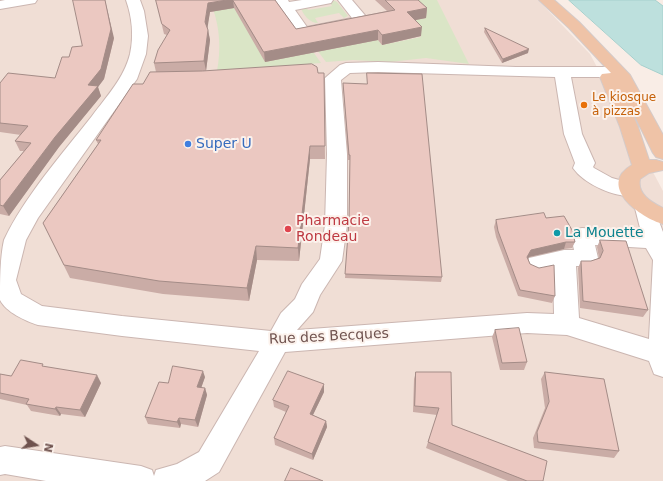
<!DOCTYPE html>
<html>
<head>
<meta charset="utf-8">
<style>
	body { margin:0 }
	#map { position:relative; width:663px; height:481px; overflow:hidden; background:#f9ede6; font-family:"DejaVu Sans",sans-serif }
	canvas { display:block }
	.north { position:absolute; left:16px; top:425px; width:40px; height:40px; -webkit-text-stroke:3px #fcf2ec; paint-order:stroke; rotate:102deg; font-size:11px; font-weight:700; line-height:16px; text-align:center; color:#6f524e }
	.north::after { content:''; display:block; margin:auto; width:14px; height:18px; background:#6f524e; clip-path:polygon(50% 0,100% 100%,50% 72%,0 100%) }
</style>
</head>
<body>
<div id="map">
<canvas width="663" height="481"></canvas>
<div class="north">N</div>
</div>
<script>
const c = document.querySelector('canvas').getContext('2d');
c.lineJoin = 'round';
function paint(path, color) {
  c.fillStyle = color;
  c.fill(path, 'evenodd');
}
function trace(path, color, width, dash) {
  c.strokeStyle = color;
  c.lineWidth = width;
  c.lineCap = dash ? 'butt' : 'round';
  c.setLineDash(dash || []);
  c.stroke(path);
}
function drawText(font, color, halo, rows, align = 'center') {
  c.font = font + ' "DejaVu Sans",sans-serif';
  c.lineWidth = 4;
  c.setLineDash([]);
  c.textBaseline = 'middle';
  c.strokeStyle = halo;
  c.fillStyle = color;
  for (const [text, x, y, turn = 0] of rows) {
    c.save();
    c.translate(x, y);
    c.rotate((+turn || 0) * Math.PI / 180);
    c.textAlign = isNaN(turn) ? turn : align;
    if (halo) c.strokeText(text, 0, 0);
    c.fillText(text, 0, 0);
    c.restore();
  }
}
const residential = new Path2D(`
	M0 0H538L590 54 663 191V481H0Z`);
const green = new Path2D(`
	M237 0 304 39 321 63 217 71C221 50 220 29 213 9Z
	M333 0 337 2 348 16 344 18 339 13 315 18 318 23C310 23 303 15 301 8L305 5 308 10 332 6 329 1Z
	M408 0H437L469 64 426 58 390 62 353 60 326 62 308 38 378 40 382 45 421 37Z`);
const water = new Path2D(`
	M569 0H655L663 6V75L641 65Z`);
const minor = new Path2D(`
	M5 0H37L35 3 0 9V1Z
	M126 0H140L144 11 148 36 146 54 137 79 38 218 26 240 16 280 21 294 42 306 122 316 271 331 281 313 295 299 302 284 320 259 325 225 327 154 325 78 340 65 346 63 378 62 516 67H605L623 75 634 96 631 100 625 101 619 100 610 82 602 77H571L582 134 595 163 593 167 594 168 612 178 637 185 640 190 637 195C618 200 584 184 573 168L575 163 564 134 555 77 378 72 350 73 341 80 347 154V225L342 261 320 295 313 312 297 330 527 313 554 314 553 269 537 273 529 270 526 264 529 258 564 250H574L571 236 574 230 582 228 641 232 635 208 638 203 645 201 652 203 663 232V377L654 374 649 361 567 335 527 333 285 352 219 472 205 481H46L5 474 0 475V447L5 446 141 466 152 470 154 476 156 470 177 464 199 452 259 351 122 336 38 325C25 321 6 312 0 300 0 281 0 257 4 240 24 197 63 153 92 116 107 96 124 78 130 54 134 36 132 17 126 0ZM595 245 646 248 653 260 649 339 579 318 576 266H587L595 264 598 258Z
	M274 0H288L289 2 302 0H333L331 3 295 10 307 27 352 18 338 0H352L369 20 367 23 303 36 298 35Z`);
const major = new Path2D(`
	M539 0H554L579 22 630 75 663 135V159L656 157 653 153 625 96 638 127 649 160H656L663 162V170L649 173 640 179C637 194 651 202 663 208V224C641 218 596 186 632 165L620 127 600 77 602 74 611 73 569 28Z`);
const wall = new Path2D(`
	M156 0H275L296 29 387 11 375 0H418L427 8 426 18 415 20 421 36 382 45 378 40 265 62 234 8 210 12 207 27 208 30 210 40 206 71 324 73 325 159H310L299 261 257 260 249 301 163 294 70 278 43 223 98 144 96 140 143 84 156 72 154 63 167 35 164 34Z
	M485 28 528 53 502 63 484 32Z
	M114 38 104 79 98 87 101 96 59 147 9 216 0 214V180L24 151H20L15 141 21 135 0 132V83L55 78 69 57 82 46Z
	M343 83 442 277 441 282 345 278 349 221 350 160H348Z
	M546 218 575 242 572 248 564 249 529 257 528 258 530 264 555 296 552 303 518 296 496 237 494 227 496 220Z
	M600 240 648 310 643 317 580 308 578 268 581 261H591L599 258 597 247Z
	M495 330 527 362 524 370H500L492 337Z
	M45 367 101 383 85 417 61 414 60 416 31 411 27 405 0 399V374L11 376Z
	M416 372 452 425 543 481H508L426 448 437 415 413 412 414 379Z
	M545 372 619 451 614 458 534 448 533 438 545 408 541 379Z
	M205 377 201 388H205L207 395 198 427 181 424 180 428 148 424 145 417 168 383Z
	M324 392 313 415 326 421 327 427 313 460 275 445 274 438 286 412 274 407 273 400Z`);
const shadedWall = new Path2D(`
	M105 0 114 38 104 79 98 87 101 96 59 147 9 216 3 206 55 137 88 85Z
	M227 0H233L234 8 210 12 207 31 205 22 208 3Z
	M427 8 426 18 406 22 407 12Z
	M422 27 421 36 382 45V35Z
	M208 30 210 40 206 71 204 61Z
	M378 30V40L265 62 264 52Z
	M529 49 528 53 502 63 503 59Z
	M310 146V159L299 261 298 248Z
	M566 242 564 249 529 257 525 263 527 257 531 250Z
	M256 246 257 260 249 301 247 288Z
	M203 371 205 377 199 394 197 387Z
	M97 375 101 383 85 417 80 410Z
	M324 384V392L310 421V414Z
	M205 388 207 395 198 427 195 420Z
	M56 407 61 414 60 416 55 409Z
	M179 418 181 424 180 428 177 422Z
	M326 421 327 427 313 460 312 454Z`);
const building = new Path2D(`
	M73 0H105L111 29 101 69 88 85 98 86 55 137 3 206 0 205V180L31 143 15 141 28 126 0 123V83L8 73 55 78 62 57H69L72 47 82 46Z
	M156 0H227L208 3 205 22 208 30 204 61 154 63 158 50 170 30 162 24Z
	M233 0H275L296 29 395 10 385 0H418L427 8 407 12 422 27 382 35 378 30 264 52Z
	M485 28 529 49 503 59Z
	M312 64 317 67 318 73H324L325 146H310L298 248 256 246 247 288 159 281 64 265 43 223 101 140H96L133 84H143L150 72 202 71Z
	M367 73 422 74 442 277 345 274 349 221 350 155H349L343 83 367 84Z
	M544 213 546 218 564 216 572 230 575 242H566L531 250 527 257 530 264 539 268 554 265 555 296 520 290 498 231 496 220Z
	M600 240 626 241 648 310 583 301 581 261H591L600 258 603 251Z
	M519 328 527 362 502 363 495 330Z
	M21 360 43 364 42 366 97 375 80 410 56 407 55 409 26 404 29 399 0 393V374L11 376Z
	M173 366 203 371 197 387 205 388 195 420 179 418 177 422 145 417 159 382 168 383Z
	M288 371 324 384 310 414 326 421 312 454 274 438 289 406 273 400Z
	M416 372H451L452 425 547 461 543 481H527L428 442 439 408 415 406Z
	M545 372 604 379 619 451 538 442 537 432 549 402Z
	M291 468 323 481H285Z`);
const markers = [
	[584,105,4,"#e8710a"],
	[188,144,4,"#3f7fe0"],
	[288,229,4,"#e0444e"],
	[557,233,4,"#0f9aa8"]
];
const farFoodnames = [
	["Le kiosque",592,98],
	["à pizzas",592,112]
];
const shopNames = [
	["Super U",196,144]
];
const healthNames = [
	["Pharmacie",296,221],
	["Rondeau",296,237]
];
const cultureNames = [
	["La Mouette",565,233]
];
const streetNames = [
	["Rue des Becques",329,337,-3]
];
paint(residential, '#f0ded5');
paint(green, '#dae5c6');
paint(water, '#bde0dd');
trace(water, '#a5d0cd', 1);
trace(minor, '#cbb6b1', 2);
trace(major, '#d4cbca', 2);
paint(minor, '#fff');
paint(major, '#efc3a7');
paint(wall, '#caaca6');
paint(shadedWall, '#a48c87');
paint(building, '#ebc8c1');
trace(building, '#a48c87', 1);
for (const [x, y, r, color] of markers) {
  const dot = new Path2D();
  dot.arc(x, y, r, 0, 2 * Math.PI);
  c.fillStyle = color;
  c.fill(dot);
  trace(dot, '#fcf2ec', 1.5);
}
drawText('12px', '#c56008', '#fcf2ec', farFoodnames, 'left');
drawText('14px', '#366cbe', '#fcf2ec', shopNames, 'left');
drawText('14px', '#be3a42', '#fcf2ec', healthNames, 'left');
drawText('14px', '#0d838f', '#fcf2ec', cultureNames, 'left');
drawText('14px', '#6f524e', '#fcf2ec', streetNames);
</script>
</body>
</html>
